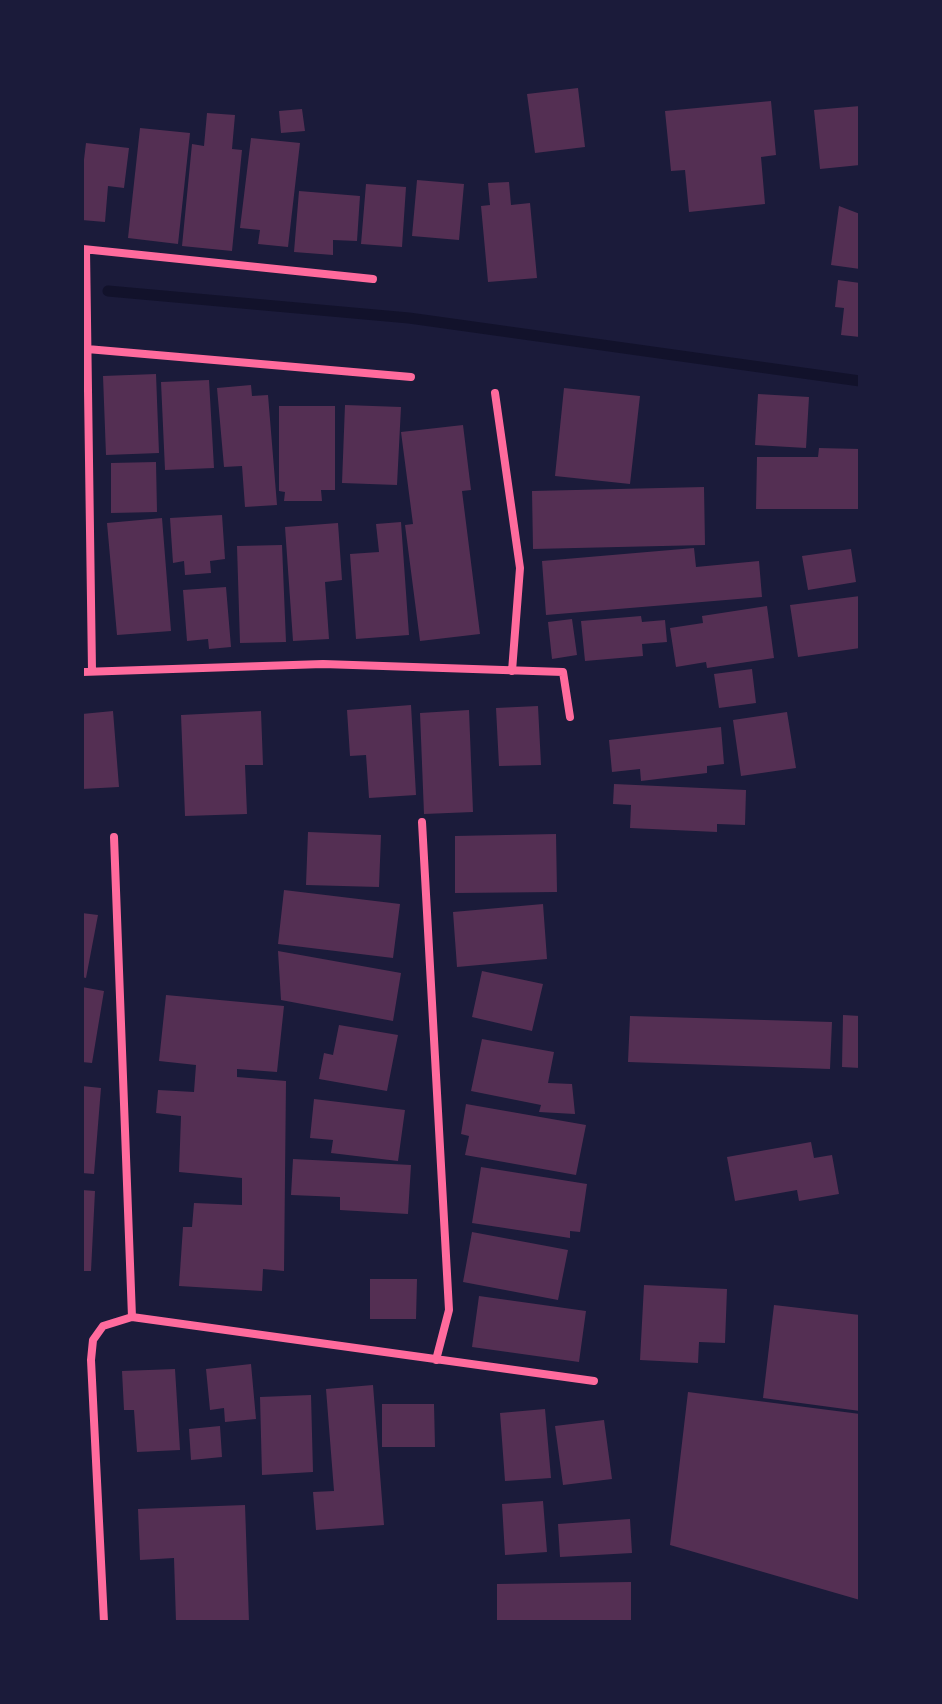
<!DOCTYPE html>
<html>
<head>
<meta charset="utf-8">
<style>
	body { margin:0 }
	#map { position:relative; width:942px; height:1704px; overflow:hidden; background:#1b1b3a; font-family:Figtree,sans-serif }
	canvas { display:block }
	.frame { position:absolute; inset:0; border:84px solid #1b1b3a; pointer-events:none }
</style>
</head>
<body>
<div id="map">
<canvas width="942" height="1704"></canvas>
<div class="frame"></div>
</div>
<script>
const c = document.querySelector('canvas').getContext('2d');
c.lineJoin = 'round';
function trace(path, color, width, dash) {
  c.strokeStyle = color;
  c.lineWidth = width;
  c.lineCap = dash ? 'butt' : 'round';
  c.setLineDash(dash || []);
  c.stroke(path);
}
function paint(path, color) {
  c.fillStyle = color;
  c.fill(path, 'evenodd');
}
const stream = new Path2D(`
	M108 291 409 318 860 381`);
const building = new Path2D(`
	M578 88 585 147 535 153 527 94Z
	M771 101 776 155 761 157 765 204 689 212 685 170 671 171 665 111Z
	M860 106V165L820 169 814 110Z
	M302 109 305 131 281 133 279 111Z
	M207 113 235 115 232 149 242 150 232 251 182 246 192 144 204 146Z
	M140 128 190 133 178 244 128 238Z
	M251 138 300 143 288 247 258 244 260 230 240 228Z
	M86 143 129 148 124 188 108 186 105 222 82 220V176Z
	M417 180 464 184 459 240 412 236Z
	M509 182 511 205 530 203 537 278 488 282 481 206 490 205 488 183Z
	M366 184 406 187 402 247 361 244Z
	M299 191 360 196 357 241 333 240V255L294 252Z
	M839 206 860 214V269L831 265Z
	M838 280 860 283V337L841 335 844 308 835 307Z
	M156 374 159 453 106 455 103 376Z
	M209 380 214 468 165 470 161 382Z
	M251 385 252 396 268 395 277 505 245 507 242 466 224 467 217 388Z
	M564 388 640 396 630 484 555 476Z
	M758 394 809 397 806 448 755 445Z
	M345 405 401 407 397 485 342 483Z
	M279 406H335V490H321L322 501H284L285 492 279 491Z
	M463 425 471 490 462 491 480 634 420 641 405 525 413 524 401 432Z
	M819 448 860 449V509H756L757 457H818Z
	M156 462 157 512 111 513V463Z
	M704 487 705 545 533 549 532 491Z
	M222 515 225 559 210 561 211 573 185 575 184 561 173 563 170 518Z
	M162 518 171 631 117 635 107 523Z
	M401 522 409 635 356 639 350 554 379 552 376 524Z
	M338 523 342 580 325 582 329 639 293 641 285 527Z
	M282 545 286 642 240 643 237 546Z
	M694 548 696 567 759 561 762 597 546 615 542 561Z
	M851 549 856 582 808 590 802 556Z
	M226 587 231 647 209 649 208 639 187 641 183 590Z
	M860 596V648L798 657 790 605Z
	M767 606 774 658 707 668 706 662 676 667 670 628 703 623 702 616Z
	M641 616 642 622 665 620 667 642 642 644 643 656 585 661 581 621Z
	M572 619 577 655 552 659 548 622Z
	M752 669 756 703 719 708 714 674Z
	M411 705 416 795 369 798 366 755 350 756 347 710Z
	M538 706 541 765 499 766 496 708Z
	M469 710 473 812 424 814 420 713Z
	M113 711 119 787 82 789V714Z
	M261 711 263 765H245L247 814 185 816 181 715Z
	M787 712 796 768 741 776 733 720Z
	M721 727 724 764 707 766V773L641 781 640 769 612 772 609 740Z
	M614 784 746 790 745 825 717 824V832L630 828 631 805 613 804Z
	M308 832 381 835 379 887 306 885Z
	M556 834 557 892 455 893V836Z
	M284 890 400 904 393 958 278 944Z
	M543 904 547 959 457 967 453 912Z
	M82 913 98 915 86 978 82 977Z
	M278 951 401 973 393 1021 281 1000Z
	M482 971 543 984 532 1031 472 1017Z
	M82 987 104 991 92 1063 82 1062Z
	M166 995 284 1006 277 1072 237 1069V1077L286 1081 284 1271 263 1269 262 1291 179 1286 183 1227H192L194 1203 242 1205V1178L179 1172 181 1116 156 1113 158 1090 194 1092 196 1065 159 1061Z
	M843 1015 860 1016V1068L842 1067Z
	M630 1016 832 1022 830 1069 628 1062Z
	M339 1025 398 1035 387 1091 319 1079 324 1053 333 1055Z
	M482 1039 554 1052 548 1083 572 1084 575 1114 539 1112 541 1105 471 1091Z
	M82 1086 101 1088 94 1174 82 1173Z
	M314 1099 405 1110 398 1161 331 1153 333 1140 310 1138Z
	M466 1104 586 1125 576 1175 465 1155 469 1136 461 1134Z
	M811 1142 814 1158 832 1155 839 1194 799 1201 797 1190 735 1201 727 1157Z
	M293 1159 411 1165 408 1214 340 1210V1197L291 1195Z
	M481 1167 587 1184 580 1232 570 1231V1238L472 1223Z
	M82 1190 95 1191 91 1271H82Z
	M472 1232 568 1250 558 1300 463 1282Z
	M370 1279H417L416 1319H370Z
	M644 1285 727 1289 725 1343 699 1342 698 1363 640 1360Z
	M479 1296 586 1311 579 1362 472 1347Z
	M774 1305 860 1315V1411L763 1398Z
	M251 1364 256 1419 225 1422 224 1408 210 1410 206 1369Z
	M175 1369 180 1450 137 1452 134 1410H124L122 1371Z
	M373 1385 384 1525 316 1530 313 1492 334 1491 326 1389Z
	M688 1392 860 1414V1600L670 1545Z
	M311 1395 313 1472 262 1475 260 1397Z
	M382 1404H434L435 1447H382Z
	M545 1409 551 1478 505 1481 500 1413Z
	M604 1420 612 1479 563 1485 555 1426Z
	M220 1426 222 1457 191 1460 189 1429Z
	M543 1501 547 1552 505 1555 502 1504Z
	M245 1505 249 1622H176L174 1558 140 1560 138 1509Z
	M630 1519 632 1553 560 1557 558 1524Z
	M631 1582V1622H497V1584Z`);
const minor = new Path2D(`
	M83 249 373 279
	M86 250 92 671
	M87 349 411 377
	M495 393 520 568 512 671
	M82 672 323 664 563 672 570 717
	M422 822 449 1310 436 1360
	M132 1317 594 1381
	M104 1622 91 1360 93 1340 103 1326 132 1317 114 837`);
trace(stream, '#12122b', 11);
paint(building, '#542f53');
trace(minor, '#ff6b9d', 8);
</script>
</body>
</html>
